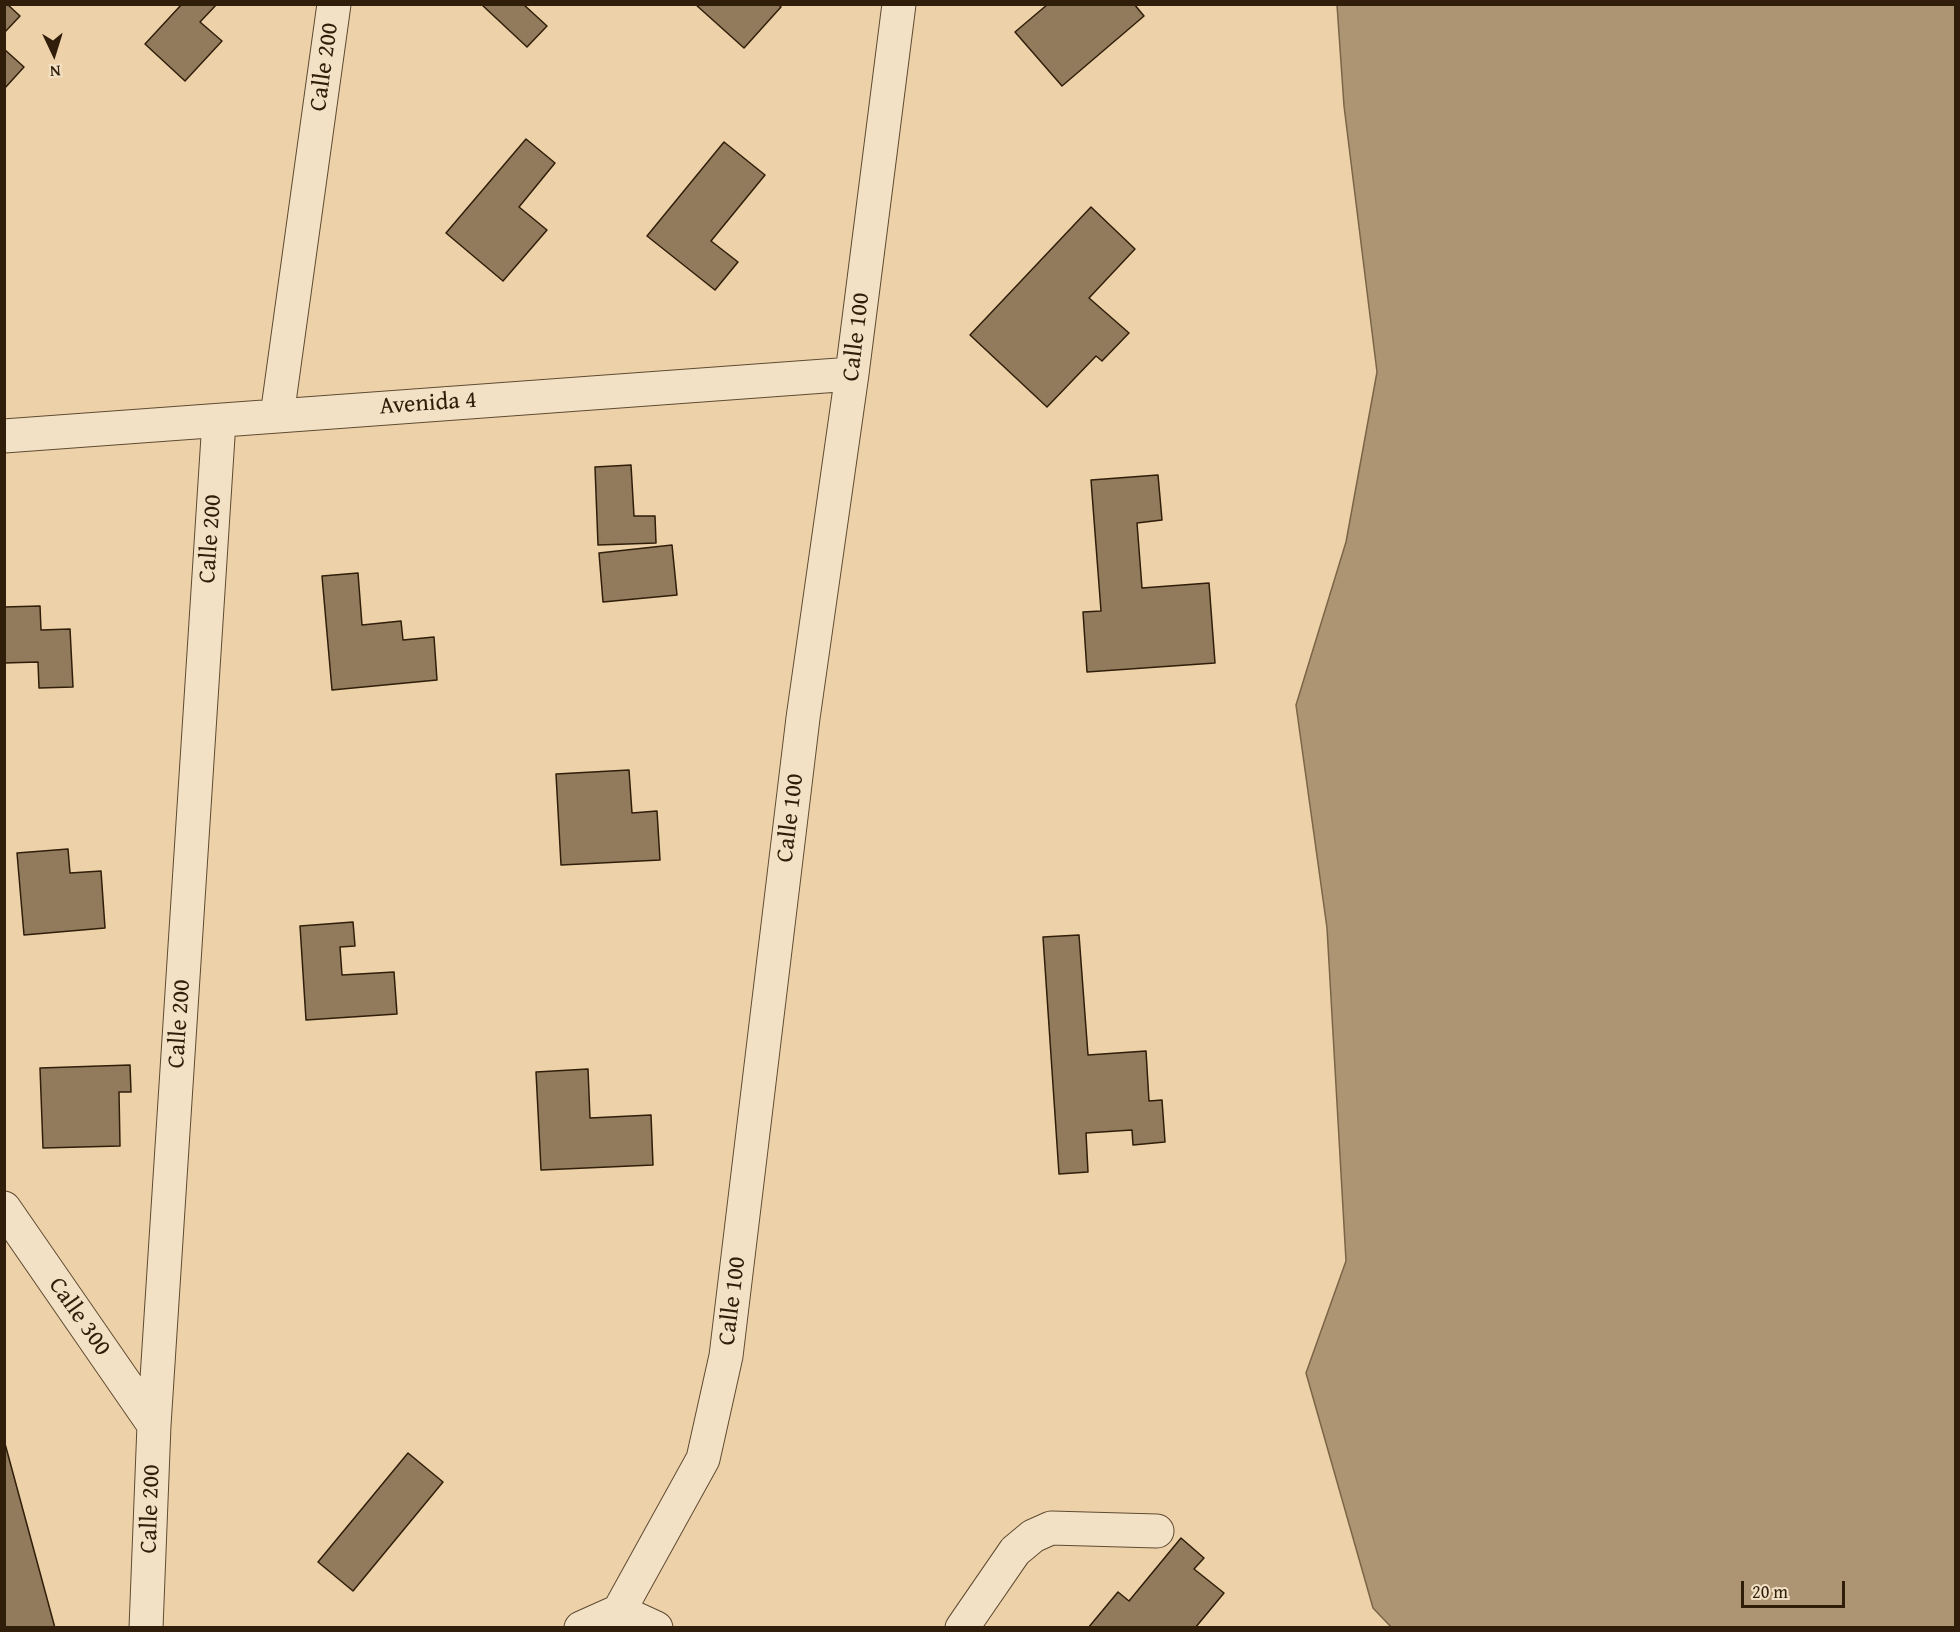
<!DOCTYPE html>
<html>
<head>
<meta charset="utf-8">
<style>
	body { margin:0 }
	#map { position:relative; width:1960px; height:1632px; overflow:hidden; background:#edd1a8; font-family:"Gentium Book Plus",serif }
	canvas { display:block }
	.frame { position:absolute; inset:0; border:6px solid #301e0a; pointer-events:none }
	.north { position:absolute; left:24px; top:24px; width:60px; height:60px; -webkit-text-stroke:4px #f3e1c6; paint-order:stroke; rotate:176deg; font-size:16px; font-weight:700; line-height:24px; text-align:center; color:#301e0a }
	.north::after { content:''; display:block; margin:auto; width:21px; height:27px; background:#301e0a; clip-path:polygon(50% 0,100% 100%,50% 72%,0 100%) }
	.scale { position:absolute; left:1741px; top:1581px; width:104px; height:27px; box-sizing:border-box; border:3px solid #301e0a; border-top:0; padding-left:8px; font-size:18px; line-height:21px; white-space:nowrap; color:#301e0a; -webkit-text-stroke:4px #f3e1c6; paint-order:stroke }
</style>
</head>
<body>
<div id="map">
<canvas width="1960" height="1632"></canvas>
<div class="frame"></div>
<div class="north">N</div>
<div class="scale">20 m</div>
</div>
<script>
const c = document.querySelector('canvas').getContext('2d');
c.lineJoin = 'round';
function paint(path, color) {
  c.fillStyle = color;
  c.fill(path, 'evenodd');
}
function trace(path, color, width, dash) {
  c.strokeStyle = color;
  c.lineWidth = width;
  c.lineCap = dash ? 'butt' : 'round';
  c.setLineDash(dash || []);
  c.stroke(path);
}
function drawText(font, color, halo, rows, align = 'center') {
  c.font = font + ' "Gentium Book Plus",serif';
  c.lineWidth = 6;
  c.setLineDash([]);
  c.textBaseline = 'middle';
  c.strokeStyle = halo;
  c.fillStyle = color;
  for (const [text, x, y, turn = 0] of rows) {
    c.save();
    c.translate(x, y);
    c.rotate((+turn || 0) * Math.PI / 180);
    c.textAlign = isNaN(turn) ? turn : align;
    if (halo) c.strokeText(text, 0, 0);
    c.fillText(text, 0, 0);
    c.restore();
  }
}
const water = new Path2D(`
	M1337 5H1955V1627L1392 1628 1373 1608 1306 1373 1346 1261 1327 928 1296 705 1346 542 1377 372 1344 106Z`);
const building = new Path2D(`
	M4 4H7L20 16 4 33Z
	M182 4H217L200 22 222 41 185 81 145 44Z
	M481 4H523L547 26 527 47Z
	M695 4H778L781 7 744 48Z
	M1048 4H1134L1144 16 1062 86 1015 32Z
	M4 49 24 67 4 89Z
	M526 139 555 163 519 207 547 230 503 281 446 233Z
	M724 142 765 175 711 241 738 262 715 290 647 236Z
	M1091 207 1135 249 1089 298 1129 333 1102 361 1096 356 1047 407 970 335Z
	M631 465 634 516H655L656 543 598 545 595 467Z
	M1158 475 1162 520 1137 523 1142 588 1209 583 1215 663 1087 672 1083 612 1101 611 1091 480Z
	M672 545 677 595 603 602 599 553Z
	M358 573 362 625 401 621 403 640 434 637 437 680 332 690 322 576Z
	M40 606 41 630 70 629 73 687 39 688 38 662 4 663V607Z
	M629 770 632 813 657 811 660 860 561 865 556 774Z
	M68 849 70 873 101 871 105 928 24 935 17 853Z
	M353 922 355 946 340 947 342 975 394 972 397 1014 306 1020 300 926Z
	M1079 935 1088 1055 1146 1051 1149 1101 1162 1100 1165 1142 1133 1145 1132 1130 1086 1133 1088 1172 1059 1174 1043 937Z
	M130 1065 131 1092H119L120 1146 43 1148 40 1068Z
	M588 1069 590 1118 651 1115 653 1165 541 1170 536 1072Z
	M4 1440 55 1628H4Z
	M408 1453 443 1482 353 1591 318 1562Z
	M1181 1538 1204 1558 1194 1569 1224 1593 1195 1628H1088L1118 1592 1129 1601Z`);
const street = new Path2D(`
	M277 416 334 4
	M4 436 852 374
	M4 1208 154 1425
	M619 1611 703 1459 726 1356 803 718 852 374 899 4
	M619 1611 656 1628
	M146 1628 154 1425 219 421
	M581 1628 619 1611
	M962 1628 1015 1551 1033 1536 1051 1528 1157 1531`);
const streetNames = [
	["Calle 200",325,67,-82],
	["Calle 100",857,337,-83],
	["Avenida 4",428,404,-4],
	["Calle 200",211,539,-86],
	["Calle 100",791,818,-83],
	["Calle 200",180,1024,-86],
	["Calle 100",733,1301,-83],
	["Calle 300",79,1317,55],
	["Calle 200",151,1509,-88]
];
paint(water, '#ad9472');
trace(water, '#7b6548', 1.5);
paint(building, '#927b5c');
trace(building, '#301e0a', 1.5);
trace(street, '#5f4b32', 35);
trace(street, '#f3e1c6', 33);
drawText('24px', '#301e0a', '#f3e1c6', streetNames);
</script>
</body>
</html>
